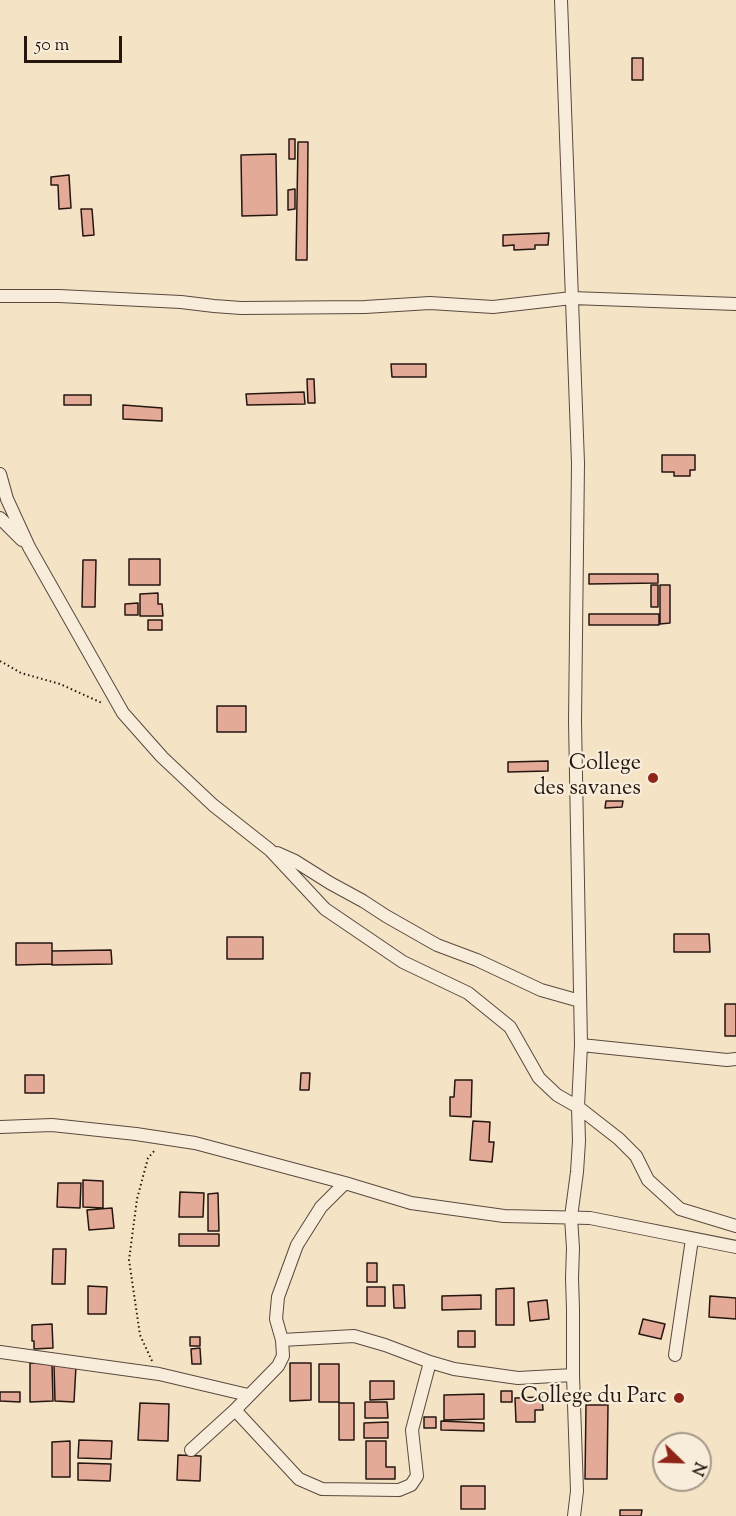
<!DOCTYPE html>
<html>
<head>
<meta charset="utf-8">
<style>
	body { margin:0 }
	#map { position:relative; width:736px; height:1516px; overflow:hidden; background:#f5e3c6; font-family:"Sorts Mill Goudy",serif }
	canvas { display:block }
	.north { position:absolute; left:652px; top:1432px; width:60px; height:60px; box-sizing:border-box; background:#f8edda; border:2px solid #a49789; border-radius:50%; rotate:113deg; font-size:16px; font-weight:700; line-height:24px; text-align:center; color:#261610 }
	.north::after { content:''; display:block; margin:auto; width:21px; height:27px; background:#8f2418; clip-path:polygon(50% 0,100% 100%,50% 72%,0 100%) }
	.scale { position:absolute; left:24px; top:36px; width:98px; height:27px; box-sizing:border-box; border:3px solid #261610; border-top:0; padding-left:8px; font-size:18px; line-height:21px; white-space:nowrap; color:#261610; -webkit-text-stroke:4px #f8edda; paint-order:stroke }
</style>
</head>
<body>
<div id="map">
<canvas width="736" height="1516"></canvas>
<div class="north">N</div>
<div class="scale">50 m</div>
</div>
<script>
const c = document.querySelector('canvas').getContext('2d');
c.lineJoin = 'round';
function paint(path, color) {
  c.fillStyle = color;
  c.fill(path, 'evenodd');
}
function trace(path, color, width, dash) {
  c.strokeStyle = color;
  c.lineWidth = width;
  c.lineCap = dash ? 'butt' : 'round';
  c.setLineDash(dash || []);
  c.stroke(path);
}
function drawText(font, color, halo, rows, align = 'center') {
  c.font = font + ' "Sorts Mill Goudy",serif';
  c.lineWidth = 4.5;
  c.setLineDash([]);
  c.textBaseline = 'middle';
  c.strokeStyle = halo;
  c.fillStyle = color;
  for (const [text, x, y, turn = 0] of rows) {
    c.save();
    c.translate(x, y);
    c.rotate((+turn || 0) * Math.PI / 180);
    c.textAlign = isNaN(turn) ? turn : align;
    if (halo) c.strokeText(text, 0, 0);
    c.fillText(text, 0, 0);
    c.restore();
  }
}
const building = new Path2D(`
	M632 58H643V80H632Z
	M289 139H295V159H289Z
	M298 142H308L307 260H296Z
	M276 154 277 215 242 216 241 155Z
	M69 175 71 208 59 209 58 185H51V177Z
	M295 189V209L288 210V190Z
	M81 209H92L94 235 83 236Z
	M549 233 548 245H535V249L514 250V245L503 246V235Z
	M391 364H426V377H392Z
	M307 379H314L315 403H308Z
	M304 392 305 404 247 405 246 394Z
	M64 395H91V405H64Z
	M123 405 162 408V421L123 419Z
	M662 455H695V470H690V476H674V472H662Z
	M129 559H160V585H129Z
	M83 560H96L95 607H82Z
	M589 574H658V583L589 584Z
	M651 585H658V607H651Z
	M660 585H670V623L660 624Z
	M158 593V604H162L163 616H140V594Z
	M138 603V615H125V604Z
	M589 614H659V625H589Z
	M148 620H162V630H148Z
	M217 706H246V732H217Z
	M548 761V771L508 772V762Z
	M606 801H623L622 807 605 808Z
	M674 934H709L710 952H674Z
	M227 937H263V959H227Z
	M16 943H52V964L16 965Z
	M111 950 112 964 52 965V951Z
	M725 1004H736V1036H725Z
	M301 1073H310L309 1090H300Z
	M25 1075H44V1093H25Z
	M455 1080H472L471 1117 450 1116V1097H454Z
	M473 1121 490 1122 489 1142H494L492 1162 470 1160Z
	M83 1180 103 1181V1208L83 1207Z
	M58 1183H81L80 1208 57 1207Z
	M180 1192 204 1193 203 1217H179Z
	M218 1193 219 1231H208V1194Z
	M112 1208 114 1228 89 1230 87 1210Z
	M179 1234H219V1246H179Z
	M53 1249H66L65 1284H52Z
	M367 1263H377V1282H367Z
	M393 1285H404L405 1308H394Z
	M88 1286 107 1287 106 1314H88Z
	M367 1287H385V1306H367Z
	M514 1288V1325H496V1289Z
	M481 1295V1309L442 1310V1296Z
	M710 1296 736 1298V1319L709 1317Z
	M547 1300 549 1319 530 1321 528 1302Z
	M643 1319 665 1324 661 1339 639 1334Z
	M52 1324 53 1348 34 1349V1341H32V1325Z
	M458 1331H475V1347H458Z
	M190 1337H200V1346H190Z
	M200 1348 201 1364H192L191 1349Z
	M30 1363 52 1364 53 1401 30 1402Z
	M290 1363H311V1400L290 1401Z
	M319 1364H339V1402H319Z
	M54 1365 76 1366 74 1402 55 1401Z
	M370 1381H394V1399L370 1400Z
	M501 1391H512V1402H501Z
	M0 1392H20V1402L0 1401Z
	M484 1394V1419L444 1420V1395Z
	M542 1397 543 1410H535V1422H516L515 1398Z
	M365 1402H387L388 1418H365Z
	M140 1403 169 1404 168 1441 138 1440Z
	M339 1403H354V1440H339Z
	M586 1405H608L607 1479H585Z
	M424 1417H436V1428H424Z
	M441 1421 484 1423V1431L441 1430Z
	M388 1422V1438H364V1423Z
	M79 1440 112 1441 111 1459 78 1458Z
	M70 1441V1477H52V1442Z
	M366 1441H386V1467H395V1479H366Z
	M178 1455 201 1456 200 1481 177 1480Z
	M78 1463 111 1464 110 1481 78 1480Z
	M461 1486H485V1509H461Z
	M620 1510H642L641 1516H620Z`);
const path = new Path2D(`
	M0 661 21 673 60 684 102 703
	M152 1361 140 1335 129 1260 137 1199 148 1158 155 1150`);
const minor = new Path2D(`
	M561 0 578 463 575 721 581 1045 578 1107 579 1141 577 1172 571 1217 573 1248 572 1278 573 1309V1375L577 1491 574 1516
	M0 296H59L181 302 214 306 241 308 365 307 430 303 493 307 572 298 736 304
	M0 474 7 499 29 547 123 713 162 757 213 805 270 850 325 909 403 962 468 993 510 1027 539 1078 557 1095 578 1107 619 1139 636 1156 648 1180 680 1209 736 1226
	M0 518 22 540
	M277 853 295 861 330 883 363 901 386 916 437 945 477 960 541 990 580 1001
	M581 1045 727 1060 736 1059
	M0 1127 52 1125 136 1134 195 1143 345 1183 411 1203 504 1216 590 1218 736 1247
	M282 1340 354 1336 385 1345 430 1362 454 1369 518 1378 573 1375
	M0 1352 159 1374 248 1395
	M675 1355 692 1239
	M235 1410 299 1479 322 1489 399 1490 411 1485 417 1476 412 1430 430 1362
	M191 1450 235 1410 278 1366 283 1356 282 1340 276 1319 278 1297 297 1245 321 1207 345 1183`);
const markers = [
	[653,778,6,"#8f2418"],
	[679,1398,6,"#8f2418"]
];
const poiNames = [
	["College",641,765],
	["des savanes",641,790],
	["College du Parc",667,1398]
];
paint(building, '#e2aa97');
trace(building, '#261610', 1.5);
trace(minor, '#5a493e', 14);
trace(path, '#261610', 2, [1.5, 3]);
trace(minor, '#f8edda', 12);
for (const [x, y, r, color] of markers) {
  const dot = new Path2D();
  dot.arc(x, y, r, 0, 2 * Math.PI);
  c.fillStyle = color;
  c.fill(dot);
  trace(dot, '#f8edda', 2);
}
drawText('22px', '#261610', '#f8edda', poiNames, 'right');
</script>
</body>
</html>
